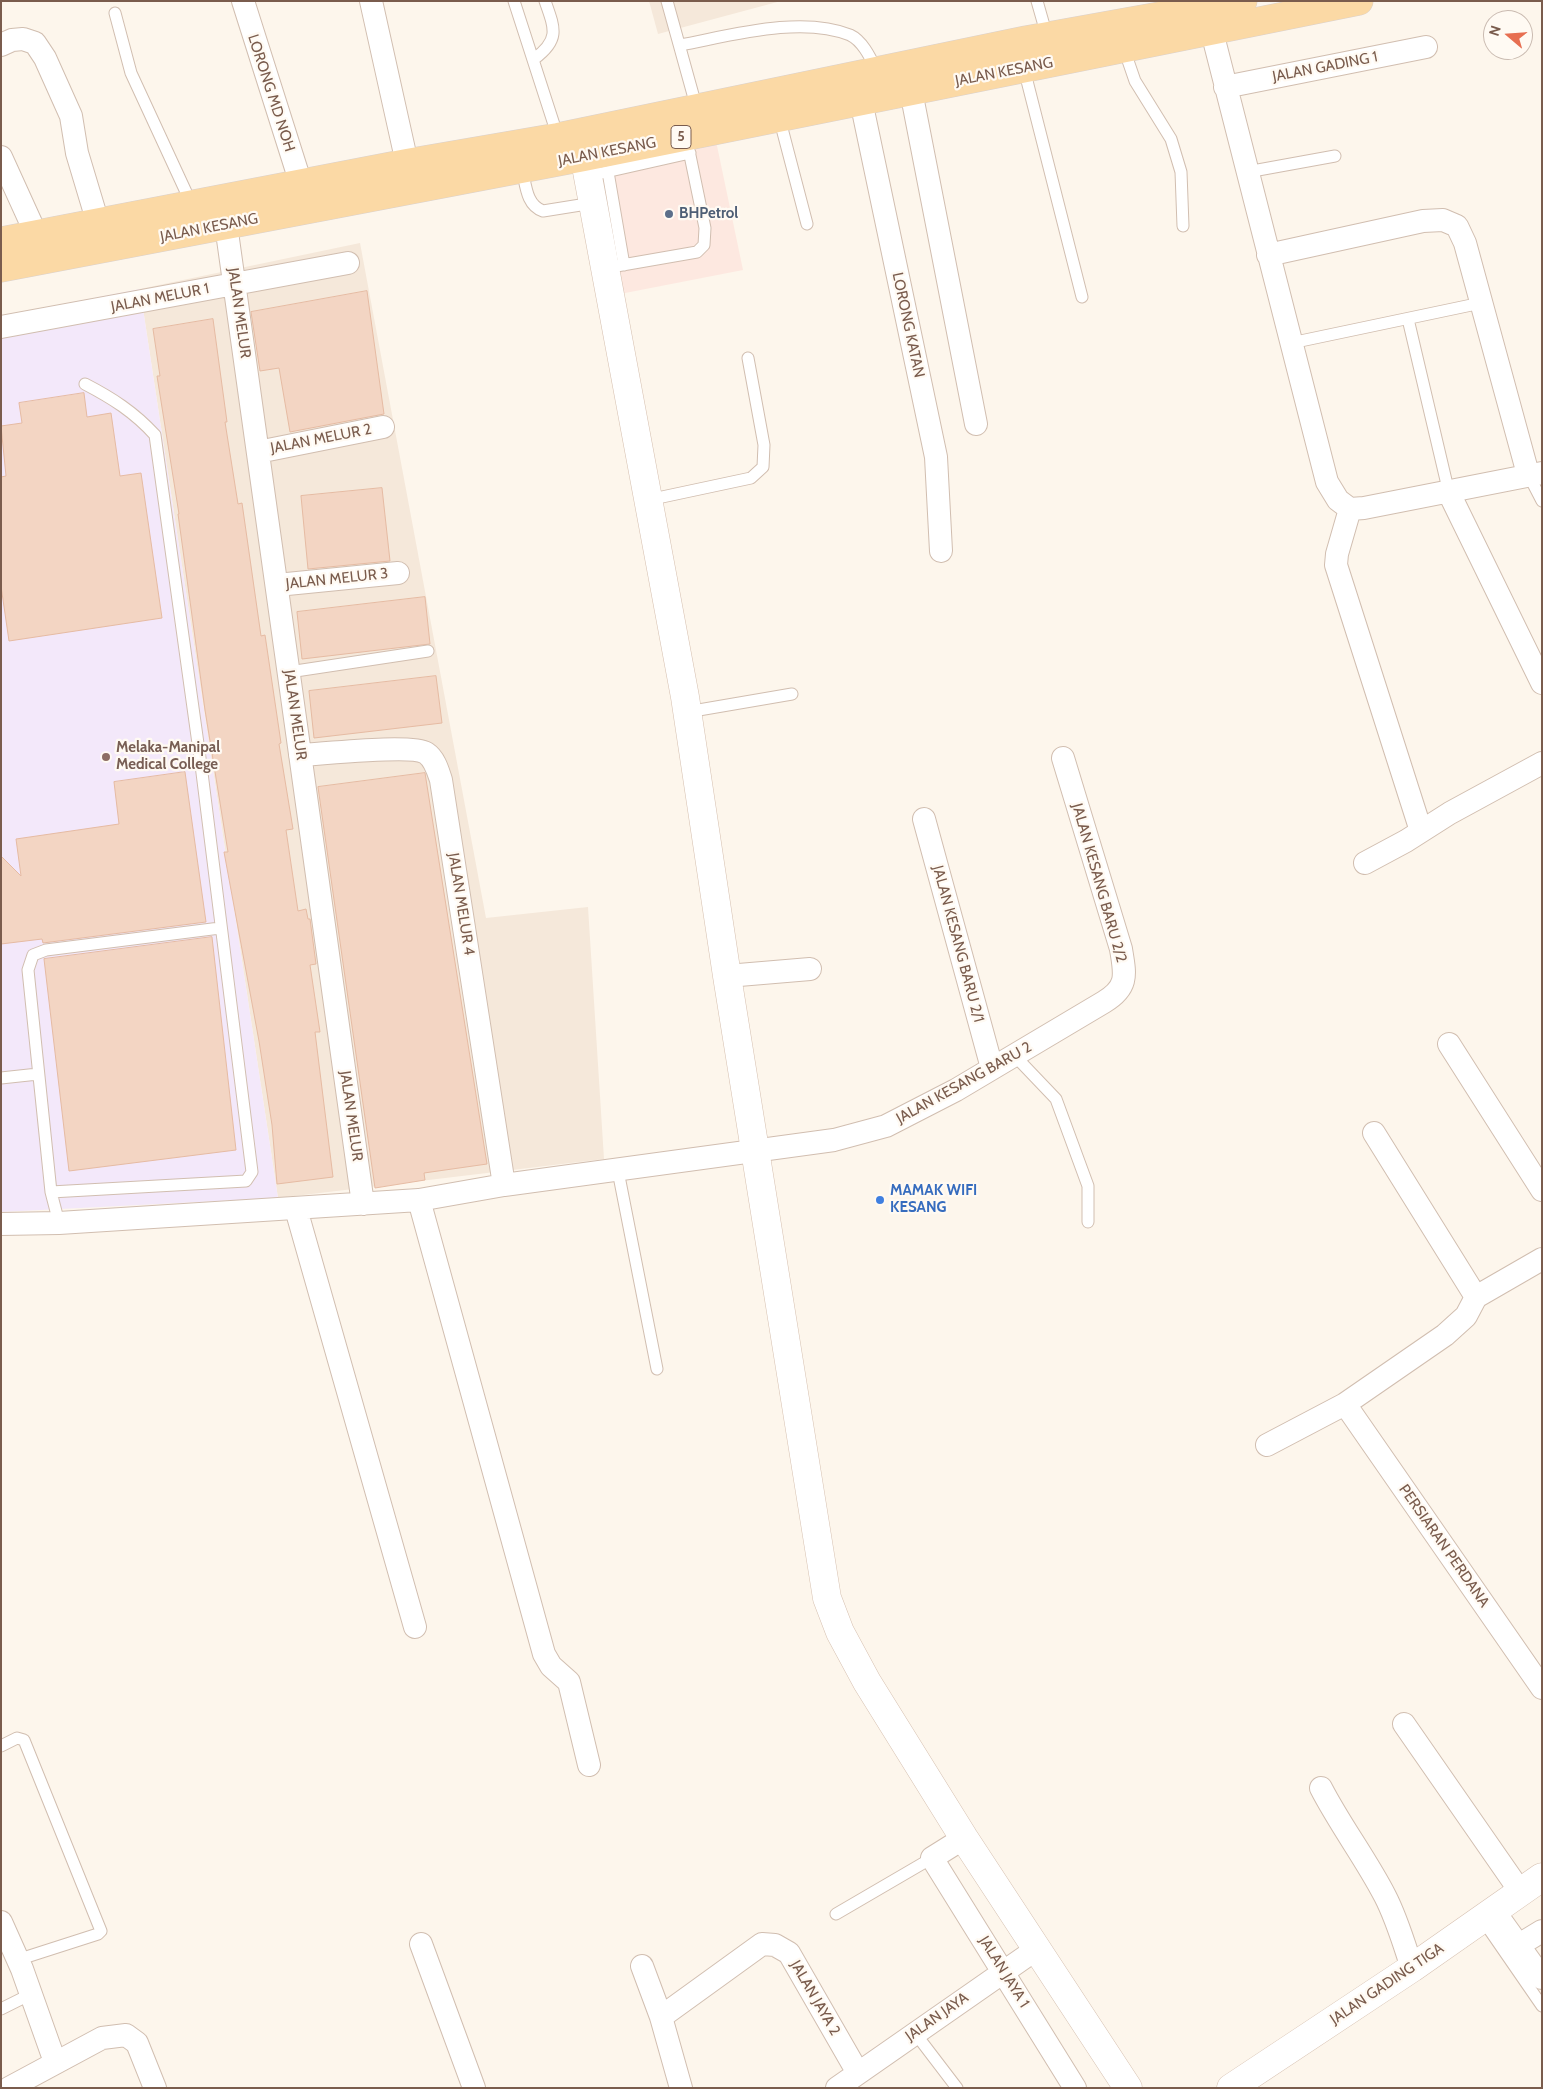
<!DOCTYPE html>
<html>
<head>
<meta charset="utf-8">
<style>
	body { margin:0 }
	#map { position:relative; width:1543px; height:2089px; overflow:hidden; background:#fdf6ec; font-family:Cabin,sans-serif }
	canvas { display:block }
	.frame { position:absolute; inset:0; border:2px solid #7a5c4d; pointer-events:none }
	.north { position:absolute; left:1483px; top:10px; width:50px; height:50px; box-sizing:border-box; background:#fffaf3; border:1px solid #cabbb1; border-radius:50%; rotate:288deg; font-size:14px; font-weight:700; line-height:20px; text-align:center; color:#7a5c4d }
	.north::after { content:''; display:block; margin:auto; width:18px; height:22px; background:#e76f51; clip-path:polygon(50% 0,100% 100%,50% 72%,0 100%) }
</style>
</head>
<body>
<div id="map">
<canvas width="1543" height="2089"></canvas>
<div class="frame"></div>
<div class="north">N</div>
</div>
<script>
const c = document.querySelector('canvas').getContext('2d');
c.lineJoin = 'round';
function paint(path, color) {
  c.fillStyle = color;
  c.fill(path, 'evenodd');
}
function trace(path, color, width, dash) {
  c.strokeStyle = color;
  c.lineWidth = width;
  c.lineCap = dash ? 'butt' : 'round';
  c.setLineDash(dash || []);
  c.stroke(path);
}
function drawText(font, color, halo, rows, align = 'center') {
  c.font = font + ' Cabin,sans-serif';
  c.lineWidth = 4.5;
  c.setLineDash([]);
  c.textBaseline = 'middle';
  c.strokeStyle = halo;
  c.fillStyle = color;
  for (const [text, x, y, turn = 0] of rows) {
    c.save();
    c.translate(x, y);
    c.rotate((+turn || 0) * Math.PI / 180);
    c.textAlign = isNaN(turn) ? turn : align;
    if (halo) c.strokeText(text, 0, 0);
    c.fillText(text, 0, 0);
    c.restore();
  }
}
const residential = new Path2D(`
	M649 1H781L658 34Z
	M360 243 486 918 588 907 604 1159 278 1198 140 289Z`);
const commercial = new Path2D(`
	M716 141 743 270 620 294 599 167Z`);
const education = new Path2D(`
	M140 289 278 1198 1 1212V316Z`);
const building = new Path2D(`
	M367 291 384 414 290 432 279 368 260 371 251 312Z
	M213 319 227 422H225L238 504 242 503 261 636 265 635 281 743 279 744 293 829 286 830 298 911 306 909 308 919H310L316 964 310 965 320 1032H315L333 1177 277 1184 272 1125 259 1041 224 852H228L205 710 178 514H179L157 376H160L153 329Z
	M84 393 87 417 111 413 120 476 141 473 162 618 9 641 1 586V477L6 476 1 426 22 423 19 403Z
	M382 488 390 561 308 569 301 496Z
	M425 597 430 644 302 659 297 612Z
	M436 676 442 723 314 738 309 691Z
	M185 772 206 922 43 943 42 939 1 944V856L21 876 16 839 119 824 114 782Z
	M425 773 487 1164 424 1173 425 1180 375 1188 318 787Z
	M212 937 236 1150 69 1171 44 959Z`);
const lane = new Path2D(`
	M514 1 558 137
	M667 1 697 109
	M1037 1 1047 36
	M115 13 131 73 192 205
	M680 45C729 36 801 15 850 35 863 41 871 59 877 71
	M1124 49 1135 81 1171 139 1181 172 1183 226
	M534 59C560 40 555 29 545 1
	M1024 69 1082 297
	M779 117 807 224
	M522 169C526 185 526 205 543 211L593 203
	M608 172 624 265
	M1247 172 1335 156
	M588 176 690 153
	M605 268 697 252 704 245 705 228 686 136
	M1408 319 1449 493
	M1291 343 1481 303
	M1528 474 1542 501
	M648 500 751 478 763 467 764 445 748 358
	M289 672 428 651
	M687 712 792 694
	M1014 1055 1056 1099 1088 1186V1222
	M1 1078 38 1074
	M618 1171 657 1369
	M51 1192 246 1181 252 1172 201 765 155 435C134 412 112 398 85 384
	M59 1223 51 1192 28 970 33 955 46 950 220 928
	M1 1746 17 1738 24 1740 101 1931 98 1934 17 1960
	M836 1914 932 1858
	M1482 1919 1542 2006
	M1 2009 31 1994
	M915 2033 957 2088`);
const street = new Path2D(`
	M243 1 301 184
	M371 1 407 163
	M1212 32 1327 482 1338 500 1350 509 1364 508 1542 473
	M1 45 12 40 23 39 35 43 45 58 71 116 77 153 98 223
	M1225 87 1426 47
	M911 91 976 424
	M861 101 936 457 941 551
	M1 157 36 234
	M226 225 363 1204
	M1268 255 1423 221 1443 220 1457 226 1465 243 1528 474
	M1 327 348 263
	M258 452 383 427
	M1449 493 1542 683
	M1350 509 1337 554 1336 565 1421 831
	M277 585 398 573
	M300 755C323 754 411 744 426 753 435 759 438 771 441 780L504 1185
	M924 819 992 1068
	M1365 863 1406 841 1450 813 1542 763
	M727 976 810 969
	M1449 1044 1542 1190
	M419 1200 544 1654 551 1666 569 1682 589 1765
	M296 1209 415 1627
	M1 1224 59 1223 419 1200 504 1185 834 1140 886 1126 956 1090 1104 1002C1129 987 1125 974 1121 949L1063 758
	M1476 1297 1542 1259
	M1345 1404 1542 1688
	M1267 1445 1345 1404 1445 1335 1466 1316 1476 1297 1374 1133
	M1404 1724 1520 1891
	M1321 1788C1340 1825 1366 1859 1385 1896 1397 1919 1404 1944 1412 1968
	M964 1838 932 1858 1075 2088
	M1494 1911 1542 1978
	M1 1922 22 1969 55 2062
	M421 1944 474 2088
	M1519 1945 1542 1931
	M642 1966 661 2017 681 2088
	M661 2017 762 1944 775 1945 789 1953 858 2073
	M9 2088 102 2038 126 2035 137 2043 155 2088
	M837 2088 1038 1948`);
const secondary = new Path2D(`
	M580 134 685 697 727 976 827 1598 840 1632 867 1682 964 1838 1128 2088
	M1231 2088 1412 1968 1542 1877`);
const primary = new Path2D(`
	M1 241 407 163 558 137 1026 40 1243 1
	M1 268 584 157 1359 1`);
const markers = [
	[669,214,5,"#5c6f8a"],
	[106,757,5,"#8d6e63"],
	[880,1200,5,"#3f7fe0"]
];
const shields = [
	[681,137,20]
];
const shieldNames = [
	["5",681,137]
];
const streetNames = [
	["JALAN GADING 1",1325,67,-11],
	["JALAN KESANG",1004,72,-11],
	["LORONG MD NOH",271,93,72],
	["JALAN KESANG",607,152,-11],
	["JALAN KESANG",209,228,-11],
	["JALAN MELUR 1",160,298,-11],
	["JALAN MELUR",239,313,82],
	["LORONG KATAN",908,325,78],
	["JALAN MELUR 2",321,439,-11],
	["JALAN MELUR 3",337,579,-6],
	["JALAN MELUR",295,715,82],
	["JALAN KESANG BARU 2/2",1099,883,74],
	["JALAN MELUR 4",461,904,81],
	["JALAN KESANG BARU 2/1",958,944,75],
	["JALAN KESANG BARU 2",964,1083,-29],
	["JALAN MELUR",351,1116,82],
	["PERSIARAN PERDANA",1444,1546,55],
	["JALAN JAYA 1",1004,1972,58],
	["JALAN GADING TIGA",1387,1984,-34],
	["JALAN JAYA 2",815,1998,60],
	["JALAN JAYA",937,2017,-35]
];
const serviceNames = [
	["BHPetrol",679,214]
];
const educationNames = [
	["Melaka-Manipal",116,748],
	["Medical College",116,765]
];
const shopNames = [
	["MAMAK WIFI",890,1191],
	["KESANG",890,1208]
];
paint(residential, '#f5e8da');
paint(commercial, '#fde8e0');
paint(education, '#f3e8fa');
paint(building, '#f3d5c3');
trace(building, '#e6bba3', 1);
trace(lane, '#d1beb0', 13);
trace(street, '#d1beb0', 24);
trace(secondary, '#d6c0b0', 29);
trace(primary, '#dad1cd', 29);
trace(lane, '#fff', 11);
trace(street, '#fff', 22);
trace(secondary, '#fff', 28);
trace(primary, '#fbd9a5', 28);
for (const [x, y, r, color] of markers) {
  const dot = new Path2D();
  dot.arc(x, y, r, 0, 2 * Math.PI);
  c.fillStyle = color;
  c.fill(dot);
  trace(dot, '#fffaf3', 2);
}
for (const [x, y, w] of shields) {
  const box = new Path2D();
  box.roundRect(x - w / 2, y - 11.5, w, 23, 4);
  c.fillStyle = '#fffaf3';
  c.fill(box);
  trace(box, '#7a5c4d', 1);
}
drawText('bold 14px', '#7a5c4d', null, shieldNames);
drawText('15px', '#7a5c4d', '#fffaf3', streetNames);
drawText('bold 15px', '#4e5e75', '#fffaf3', serviceNames, 'left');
drawText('bold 15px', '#785e54', '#fffaf3', educationNames, 'left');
drawText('bold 15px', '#366cbe', '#fffaf3', shopNames, 'left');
</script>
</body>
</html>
